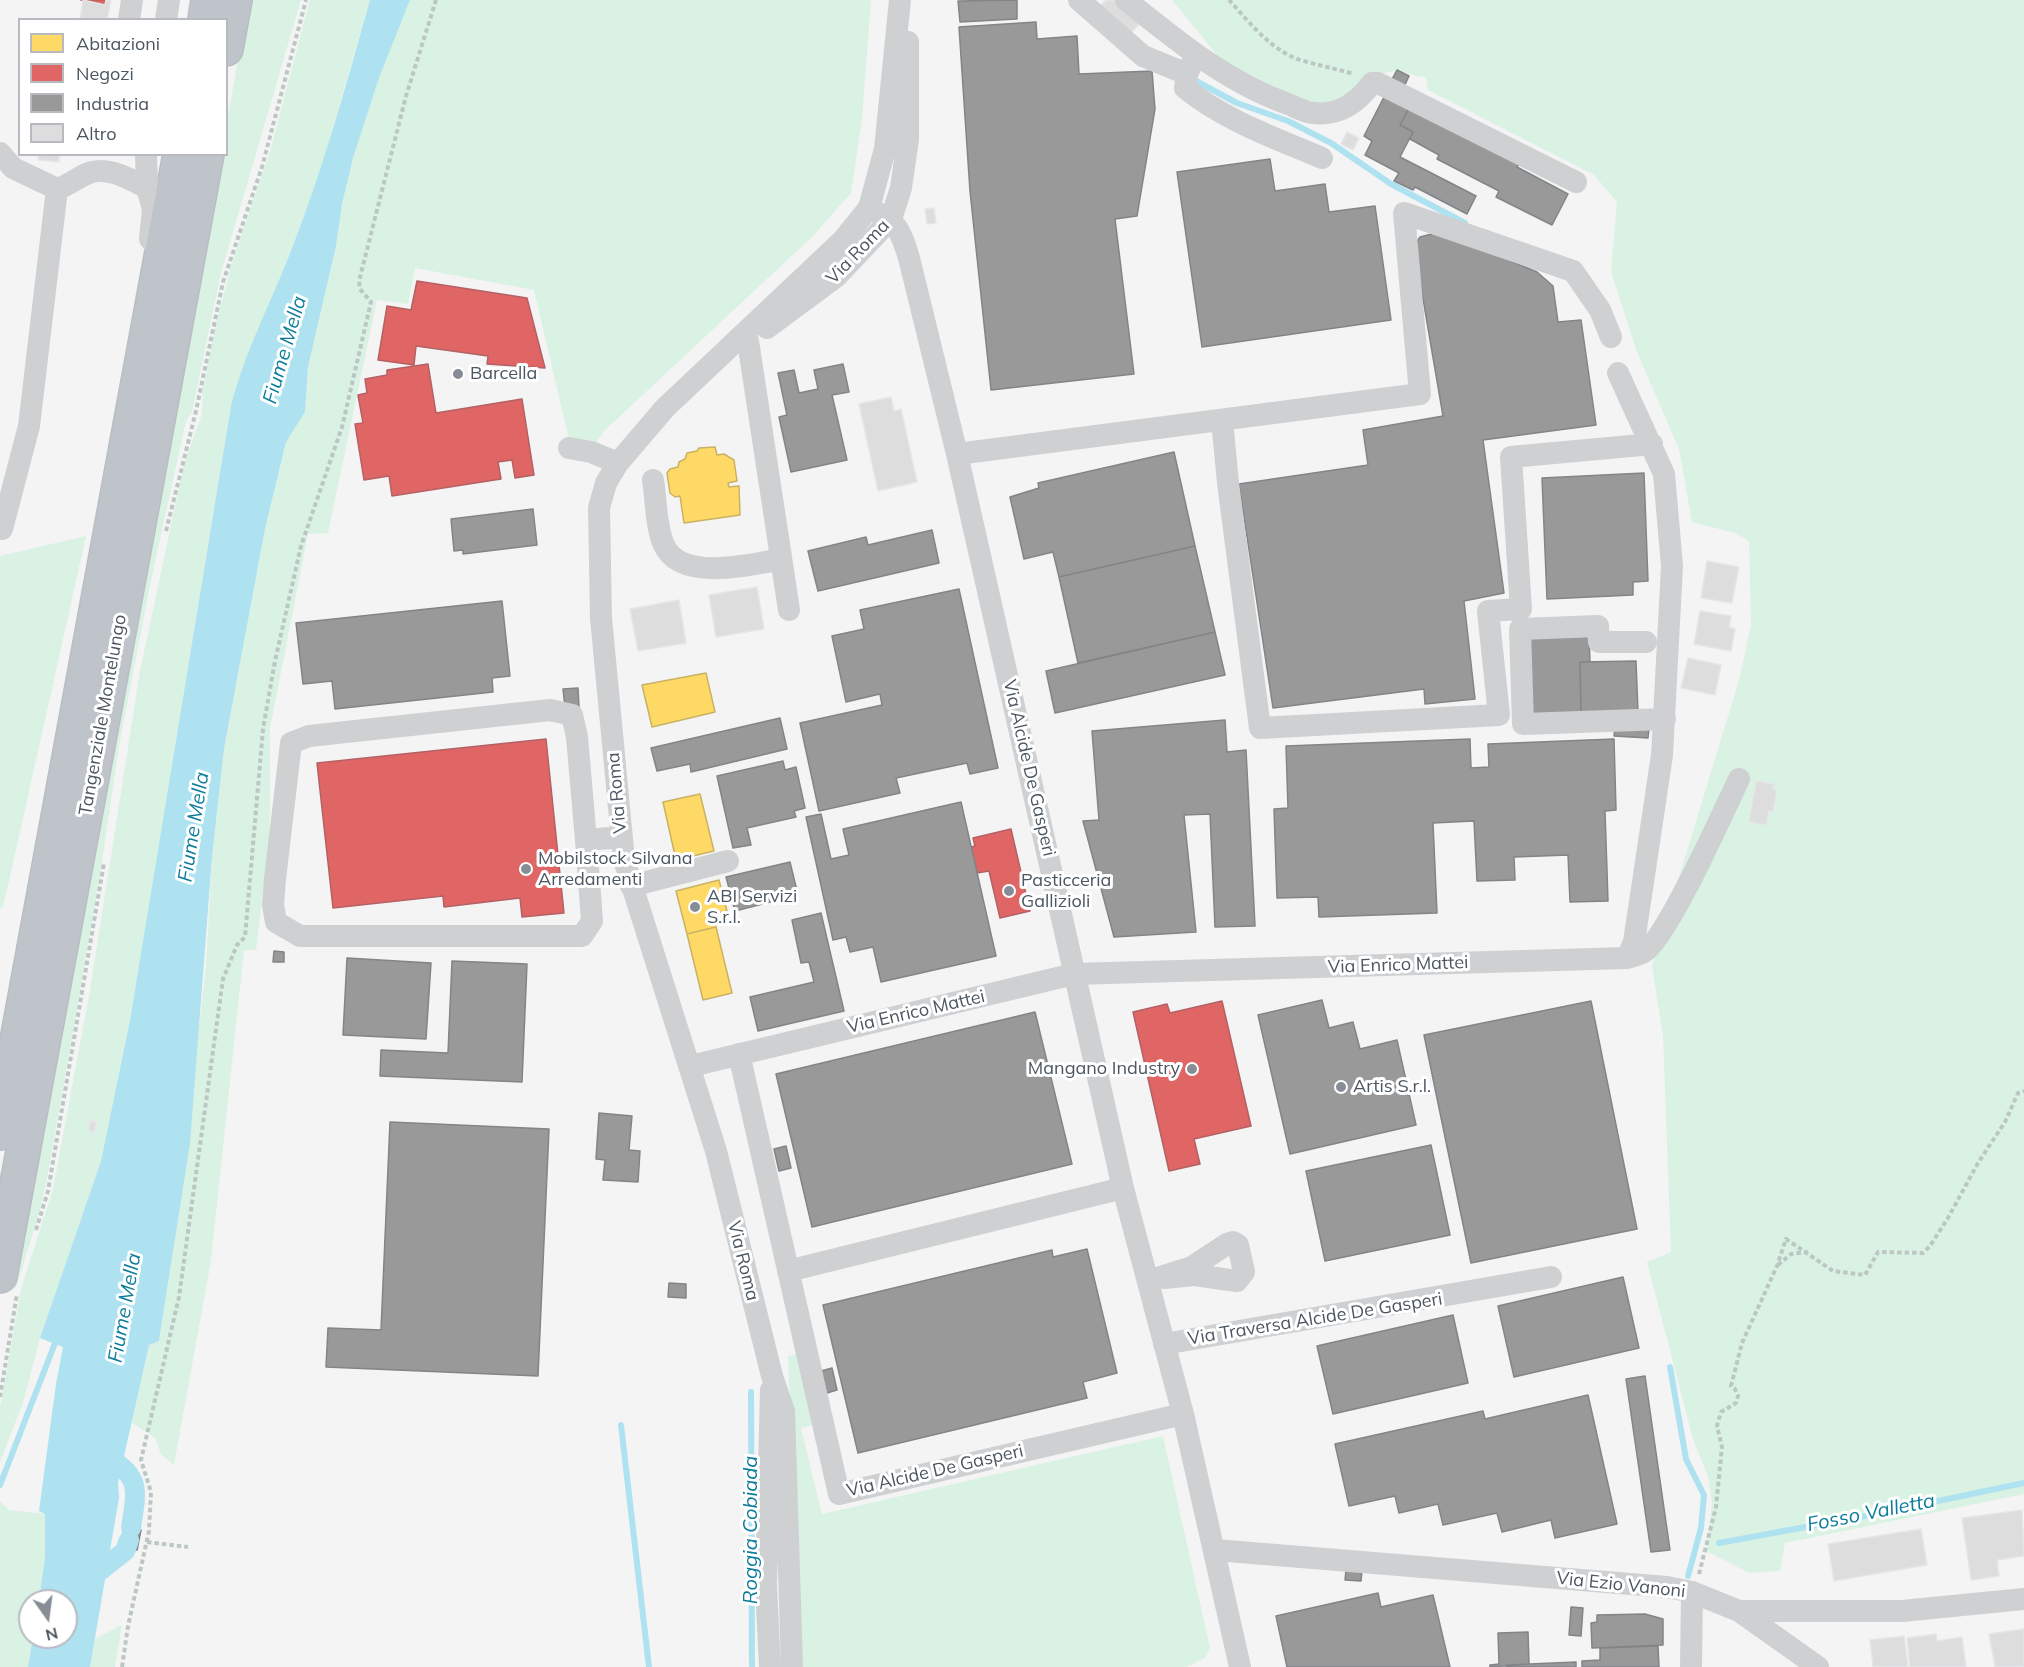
<!DOCTYPE html>
<html>
<head>
<meta charset="utf-8">
<style>
	body { margin:0 }
	#map { position:relative; width:2024px; height:1667px; overflow:hidden; background:#f4f4f4; font-family:Mulish,sans-serif }
	canvas { display:block }
	.legend { position:absolute; left:18px; top:18px; width:210px; height:138px; box-sizing:border-box; background:#fff; border:2px solid #b7bbc0; margin:0; padding:8px 10px; list-style:none; font-size:18px; color:#4a5661 }
	.legend li { display:flex; align-items:center; gap:12px; height:30px }
	.legend b { width:30px; border:2px solid #b7bbc0 }
	.north { position:absolute; left:18px; top:1589px; width:60px; height:60px; box-sizing:border-box; background:#fff; border:2px solid #b7bbc0; border-radius:50%; rotate:166deg; font-size:16px; font-weight:700; line-height:24px; text-align:center; color:#4a5661 }
	.north::after { content:''; display:block; margin:auto; width:21px; height:27px; background:#868d94; clip-path:polygon(50% 0,100% 100%,50% 72%,0 100%) }
</style>
</head>
<body>
<div id="map">
<canvas width="2024" height="1667"></canvas>
<ul class="legend">
<li><b style="height:16px;background:#ffd966"></b>Abitazioni</li>
<li><b style="height:16px;background:#e06666"></b>Negozi</li>
<li><b style="height:16px;background:#999"></b>Industria</li>
<li><b style="height:16px;background:#ddddde"></b>Altro</li>
</ul>
<div class="north">N</div>
</div>
<script>
const c = document.querySelector('canvas').getContext('2d');
c.lineJoin = 'round';
function paint(path, color) {
  c.fillStyle = color;
  c.fill(path, 'evenodd');
}
function trace(path, color, width, dash) {
  c.strokeStyle = color;
  c.lineWidth = width;
  c.lineCap = dash ? 'butt' : 'round';
  c.setLineDash(dash || []);
  c.stroke(path);
}
function drawText(font, color, halo, rows, align = 'center') {
  c.font = font + ' Mulish,sans-serif';
  c.lineWidth = 6;
  c.setLineDash([]);
  c.textBaseline = 'middle';
  c.strokeStyle = halo;
  c.fillStyle = color;
  for (const [text, x, y, turn = 0] of rows) {
    c.save();
    c.translate(x, y);
    c.rotate((+turn || 0) * Math.PI / 180);
    c.textAlign = isNaN(turn) ? turn : align;
    if (halo) c.strokeText(text, 0, 0);
    c.fillText(text, 0, 0);
    c.restore();
  }
}
const green = new Path2D(`
	M249 0H301L221 273 192 412 186 421 150 585 119 746 99 882 49 1168 40 1210 16 1288 11 1287 220 155 226 154 227 121Z
	M310 0H370L317 182 231 406 130 1020 101 1161 40 1338 23 1403 0 1462V1408L21 1289 53 1189 90 990 140 671 184 464 202 414 203 388 217 319 232 263 270 151Z
	M410 0H871L862 119 851 193 813 236 604 431 593 447 570 444 534 290 415 268 408 304 377 300 328 533 308 534 270 728V833L256 950H244L211 1260 174 1465 161 1454 155 1438 131 1422 149 1345 159 1341 174 1245 206 966 212 857 224 749 265 529 286 442 305 412 308 367 336 246 342 204 353 158 379 78Z
	M1172 0H2024V1494L1785 1543 1780 1571 1749 1573 1706 1551 1712 1503 1708 1477 1693 1439 1647 1262 1671 1252 1663 1036 1652 966 1739 680 1751 626 1749 541 1735 533 1692 522 1679 449 1637 352 1611 272 1617 202 1594 175 1428 90 1426 77C1416 77 1400 70 1394 71 1376 73 1374 80 1362 88 1352 97 1336 101 1324 107L1297 99 1222 61Z
	M86 536 3 908H0V556Z
	M799 1354 816 1424 801 1428 822 1514 1163 1436 1210 1648 1205 1658 1187 1667H802L788 1356Z
	M0 1501 9 1510 45 1514V1557L39 1601H30V1637H33L28 1667H0Z
	M122 1625 115 1667H90L95 1639Z`);
const water = new Path2D(`
	M370 0H410L379 78 353 158 342 204 336 246 308 367 305 412 286 442 265 529 224 749 212 857 190 1143 159 1341 149 1345 118 1483 119 1498 90 1667H28L33 1637H66V1601H39L45 1557V1514L39 1511 56 1384 63 1347 40 1338 101 1161 130 1020 231 406C245 351 270 305 290 253 323 170 346 85 370 0Z`);
const homes = new Path2D(`
	M715 447 717 455 724 454 734 460 737 481 728 483 729 487 739 486 740 515 684 523 680 496 675 497 670 493 667 473 670 469 678 467 679 462 685 459 687 453 697 451 699 448Z
	M706 673 715 712 652 727 642 685Z
	M700 794 714 851 676 860 663 802Z
	M719 880 727 911 713 914 716 927 687 934 676 891Z
	M716 927 732 993 703 1000 687 934Z`);
const shops = new Path2D(`
	M81 0H106L105 5Z
	M417 281 527 298 545 368 487 364 488 356 416 346 414 365 378 360 387 306 411 310Z
	M428 364 436 413 522 399 534 475 515 478 512 460 498 462 501 479 392 496 389 476 364 480 355 424 363 423 358 395 367 393 365 379 387 375V370Z
	M546 739 564 913 522 917 520 898 444 907 443 896 333 908 317 763Z
	M1011 829 1030 911 1000 918 989 871 977 873 971 847 975 846 973 838Z
	M1222 1001 1251 1126 1194 1139 1200 1164 1169 1171 1133 1012 1167 1004 1170 1013Z`);
const industry = new Path2D(`
	M1017 0V19L960 22 958 1Z
	M1036 22 1037 39 1077 36 1079 74 1152 71 1155 109 1137 216 1115 219 1134 374 991 390 970 191 959 27Z
	M1397 70 1409 76 1403 89 1390 83Z
	M1385 95 1409 108 1400 125 1413 132 1400 157 1476 196 1467 214 1415 187 1413 190 1394 181 1399 173 1365 155 1372 141 1364 136Z
	M1409 108 1519 164 1517 167 1568 194 1552 225 1496 197 1499 191 1437 159 1439 155 1410 139 1413 132 1400 125Z
	M1270 159 1275 191 1325 184 1329 212 1375 206 1391 320 1202 347 1177 172Z
	M1435 233 1454 237 1537 272 1553 286 1558 322 1581 320 1596 425 1483 440 1504 593 1464 601 1475 699 1425 704 1424 689 1273 708 1239 484 1368 465 1363 430 1443 416 1414 246 1420 237Z
	M843 364 849 392 832 395 847 460 791 472 779 417 787 415 778 373 794 370 799 393 818 389 814 370Z
	M1174 452 1195 546 1059 577 1053 552 1024 559 1010 497 1039 488 1038 483Z
	M1644 473 1648 581 1633 582V595L1547 599 1542 478Z
	M533 509 537 545 463 554V550L454 551 451 519Z
	M932 530 939 563 818 591 808 551 866 537 868 545Z
	M1195 546 1215 632 1078 663 1059 577Z
	M959 589 998 768 970 774 967 763 896 778 900 793 819 811 800 723 882 705 880 694 846 702 832 636 864 629 860 610Z
	M502 601 510 676 492 678 493 692 335 709 332 681 303 684 296 623Z
	M1215 632 1225 675 1055 713 1046 671Z
	M1589 634 1590 662H1580L1581 714 1528 715 1526 635Z
	M1636 661 1638 712 1581 714 1580 662Z
	M578 688 579 707 565 708 563 689Z
	M780 718 787 749 691 772 690 764 657 771 651 748Z
	M1225 720 1227 752 1246 750 1255 926 1215 927 1210 814 1184 815 1196 932 1114 937 1083 821 1099 820 1092 731Z
	M1615 726 1649 728 1648 738 1614 736Z
	M1470 739 1471 768 1489 767 1488 744 1614 739 1616 810 1605 811 1608 901 1570 902 1568 855 1514 857 1515 880 1477 881 1474 821 1433 823 1437 913 1319 917 1318 897 1277 898 1274 809 1288 808 1286 746Z
	M783 761 785 770 796 767 805 808 794 811 796 817 747 828 751 845 733 848 717 776Z
	M961 802 996 956 881 982 873 947 850 952 846 937 833 940 806 817 821 814 831 859 849 855 843 829Z
	M790 862 798 895 735 911 726 877Z
	M821 913 844 1011 758 1031 750 997 814 982 809 962 801 963 792 920Z
	M274 951 284 952V962H273Z
	M347 958 431 963 426 1039 343 1035Z
	M452 961 527 964 522 1082 380 1076 381 1050 448 1053Z
	M1322 1000 1329 1028 1353 1022 1360 1049 1397 1040 1416 1125 1290 1154 1258 1015Z
	M1591 1001 1637 1229 1471 1263 1424 1035Z
	M1035 1012 1072 1164 812 1227 776 1074Z
	M599 1113 632 1116 629 1150 640 1151 638 1182 603 1180 605 1160 596 1159Z
	M390 1122 549 1129 538 1376 326 1367 328 1328 381 1330Z
	M1431 1145 1450 1235 1325 1261 1306 1171Z
	M786 1146 791 1168 779 1171 774 1149Z
	M1087 1249 1117 1373 1083 1382 1087 1398 858 1453 823 1305 1052 1250 1053 1257Z
	M1623 1277 1639 1348 1514 1377 1498 1306Z
	M669 1283 686 1284V1298L668 1297Z
	M1453 1315 1468 1383 1333 1414 1317 1346Z
	M832 1368 837 1390 827 1393 821 1371Z
	M1645 1376 1670 1550 1651 1552 1626 1379Z
	M1588 1395 1617 1524 1555 1538 1551 1520 1502 1532 1497 1513 1443 1525 1438 1504 1399 1513 1395 1496 1349 1506 1335 1444 1483 1411 1485 1419Z
	M124 1526 141 1530 137 1550 132 1549 133 1541 122 1539Z
	M1346 1570 1362 1571 1361 1581 1345 1580Z
	M1378 1593 1381 1607 1433 1595 1450 1667H1287L1276 1616Z
	M1571 1607 1583 1608 1581 1636 1569 1635Z
	M1645 1614 1663 1619V1645L1592 1648 1591 1623 1597 1622V1615Z
	M1528 1632 1529 1664 1490 1667V1665L1499 1664 1498 1633Z
	M1658 1646 1659 1667H1582V1661L1600 1660V1648Z
	M1576 1662V1667H1507V1665Z`);
const stream = new Path2D(`
	M1196 81 1237 103 1288 121 1331 143 1391 184 1465 223
	M1670 1367 1686 1459 1704 1495 1701 1528 1688 1576
	M751 1392 752 1667
	M621 1425 649 1667
	M0 1485 57 1338
	M1719 1543 1881 1513 2024 1483`);
const canal = new Path2D(`
	M100 1452C140 1477 138 1483 131 1528
	M86 1582 125 1551 129 1540`);
const building = new Path2D(`
	M83 0 105 5 106 0H111L107 20H80Z
	M1106 0H1121L1143 20 1131 33 1101 5Z
	M1347 132 1359 138 1353 150 1341 144Z
	M39 154H59V162L38 160Z
	M934 208 936 223 927 224 925 209Z
	M891 397 894 411 901 409 917 482 878 491 859 404Z
	M1707 561 1739 567 1732 603 1701 598Z
	M757 587 764 629 716 637 709 595Z
	M679 600 686 643 638 651 630 609Z
	M1700 611 1731 616 1729 627 1735 629 1731 651 1694 644Z
	M1688 658 1721 665 1715 695 1681 688Z
	M1756 781 1774 784 1773 789 1777 790 1773 812 1769 811 1766 825 1749 822Z
	M90 1121 96 1122 95 1132 89 1131Z
	M2022 1510 2024 1556 1997 1560 1999 1576 1971 1580 1962 1518Z
	M1921 1529 1927 1565 1834 1581 1828 1544Z
	M2024 1629V1667H1995L1989 1634Z
	M1936 1634 1937 1641 1962 1637 1966 1667H1910L1907 1638Z
	M1904 1636 1908 1667H1873L1870 1640Z`);
const path = new Path2D(`
	M1229 0C1250 23 1273 53 1304 61 1321 66 1337 69 1354 74
	M166 531 196 411 223 282 262 167 306 0
	M36 1230 48 1191 104 863
	M1778 1265 1791 1254 1808 1252
	M0 1397 17 1294
	M147 1542 188 1547
	M1699 1574 1716 1507 1722 1447 1717 1426 1721 1412 1736 1403 1738 1396 1735 1389 1731 1386 1742 1343 1777 1266 1786 1239 1833 1271 1865 1275 1878 1252 1923 1253 1930 1246 1948 1218 1978 1163 2005 1122 2018 1093 2024 1091
	M122 1667 128 1626 149 1531 151 1492 141 1460 179 1297 223 979 237 945 245 937 263 729 275 661 301 546 342 427 371 302 360 289 359 281 406 96 436 0`);
const minor = new Path2D(`
	M1079 0 1143 56 1187 74
	M1126 0C1176 40 1226 82 1288 104 1296 107 1305 113 1314 113 1339 116 1358 102 1372 83H1378L1576 182
	M129 20 132 0
	M166 20 169 0
	M1196 55 1187 74 1185 88C1224 120 1275 138 1322 158
	M0 153 13 168 57 189C71 185 80 175 92 172 110 167 132 180 147 188
	M146 154 147 188 153 209 150 239
	M869 208C897 222 900 228 909 258L957 454 1123 1188 1183 1414 1240 1667
	M767 328 836 277 891 219 901 188 908 139V42
	M748 341 789 610
	M1222 420 1228 483 1260 728 1499 715 1488 611 1521 609 1511 457 1652 444
	M569 448 591 452 618 463
	M957 454 1420 394 1404 213 1573 271 1600 310 1611 337
	M653 480C656 498 656 529 664 545 680 582 751 565 781 559
	M0 529H2L29 426 57 189
	M1646 642H1599L1598 626 1520 629 1523 724 1665 719
	M586 840 577 737 572 715 550 710 309 736 291 743 275 879 273 905 276 922 300 936H582L592 921 586 840 622 837
	M631 886 728 861
	M1627 958C1632 956 1640 955 1644 952 1668 937 1724 810 1739 779
	M739 1054 839 1494 1183 1414
	M691 1066 1074 974 1627 958 1634 942 1662 755 1672 566 1664 474 1618 373
	M788 1271 1123 1188
	M1148 1281 1192 1267 1227 1244 1233 1242 1238 1245 1244 1272 1237 1281 1194 1275 1164 1278
	M1164 1344 1551 1277
	M1215 1550 1667 1587 1692 1592 1739 1611H1902L2024 1599
	M1739 1611 1818 1667
	M770 1667 766 1585 771 1390
	M792 1667 784 1411 772 1376 716 1151 624 860 601 618 599 508 606 483 618 463 665 408 843 240 869 208 885 149 900 0
	M1691 1667 1692 1592`);
const highway = new Path2D(`
	M205 20 208 0
	M226 49 235 0
	M0 1133 180 154
	M0 1276 207 154`);
const markers = [
	[458,374,6,"#868d94"],
	[526,869,6,"#868d94"],
	[1009,891,6,"#868d94"],
	[695,907,6,"#868d94"],
	[1192,1069,6,"#868d94"],
	[1341,1087,6,"#868d94"]
];
const streetNames = [
	["Via Roma",858,252,-46],
	["Tangenziale Montelungo",103,715,-80],
	["Via Alcide De Gasperi",1029,768,77],
	["Via Roma",617,793,-95],
	["Via Enrico Mattei",1398,965,-2],
	["Via Enrico Mattei",916,1012,-13],
	["Via Roma",743,1261,76],
	["Via Traversa Alcide De Gasperi",1315,1319,-9],
	["Via Alcide De Gasperi",935,1471,-13],
	["Via Ezio Vanoni",1621,1585,6]
];
const poiNames = [
	["Barcella",470,374],
	["Mobilstock Silvana",538,859],
	["Arredamenti",538,880],
	["Pasticceria",1021,881],
	["Gallizioli",1021,902],
	["ABI Servizi",707,897],
	["S.r.l.",707,918],
	["Mangano Industry",1180,1069,"right"],
	["Artis S.r.l.",1353,1087]
];
const waterNames = [
	["Fiume Mella",285,350,-74],
	["Fiume Mella",194,827,-81],
	["Fiume Mella",125,1308,-80],
	["Fosso Valletta",1871,1513,-11],
	["Roggia Cobiada",751,1530,-90]
];
paint(green, '#d9f2e3');
paint(water, '#aee2f0');
paint(homes, '#ffd966');
trace(homes, '#c9b264', 1.5);
paint(shops, '#e06666');
trace(shops, '#b36164', 1.5);
paint(industry, '#999');
trace(industry, '#818588', 1.5);
trace(stream, '#aee2f0', 6);
trace(canal, '#aee2f0', 20);
paint(building, '#ddddde');
trace(building, '#e5e6e7', 1.5);
trace(highway, '#b9bec3', 36);
trace(path, '#bcc7c4', 4, [4.5, 3]);
trace(minor, '#ced0d2', 22);
trace(highway, '#bec4c9', 33);
for (const [x, y, r, color] of markers) {
  const dot = new Path2D();
  dot.arc(x, y, r, 0, 2 * Math.PI);
  c.fillStyle = color;
  c.fill(dot);
  trace(dot, '#fff', 2);
}
drawText('18px', '#4a5661', '#fff', streetNames);
drawText('18px', '#4a5661', '#fff', poiNames, 'left');
drawText('italic 20px', '#0c7c9b', '#fff', waterNames);
</script>
</body>
</html>
